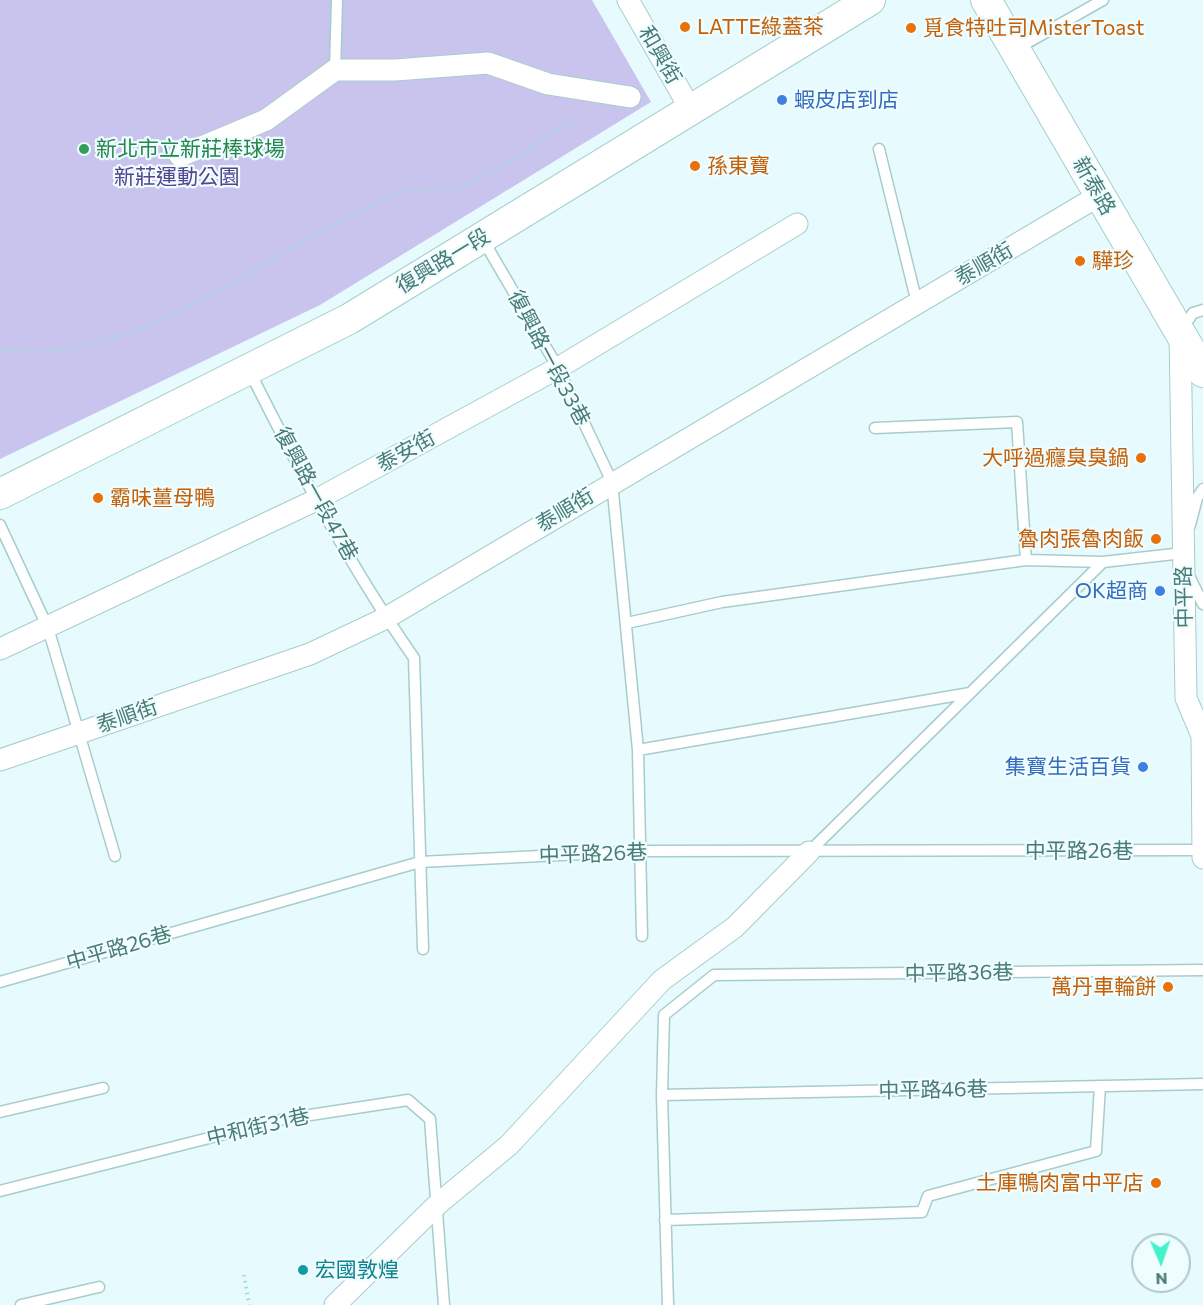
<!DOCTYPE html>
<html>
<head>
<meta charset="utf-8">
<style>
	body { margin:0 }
	#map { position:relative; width:1203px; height:1305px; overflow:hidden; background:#e7fbfe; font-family:Commissioner,sans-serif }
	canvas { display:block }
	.north { position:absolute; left:1131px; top:1233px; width:60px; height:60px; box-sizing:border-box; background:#f0fdff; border:2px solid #adc9c8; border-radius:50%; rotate:178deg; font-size:16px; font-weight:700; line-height:24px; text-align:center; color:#487c76 }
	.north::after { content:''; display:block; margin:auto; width:21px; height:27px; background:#42f3c8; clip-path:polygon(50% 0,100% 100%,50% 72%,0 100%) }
</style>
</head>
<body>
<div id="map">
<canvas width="1203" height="1305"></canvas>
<div class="north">N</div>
</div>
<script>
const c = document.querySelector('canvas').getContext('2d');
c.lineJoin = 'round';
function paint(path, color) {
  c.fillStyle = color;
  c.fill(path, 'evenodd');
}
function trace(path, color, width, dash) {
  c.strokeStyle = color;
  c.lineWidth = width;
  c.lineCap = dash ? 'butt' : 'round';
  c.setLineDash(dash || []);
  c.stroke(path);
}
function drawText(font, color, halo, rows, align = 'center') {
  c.font = font + ' Commissioner,"Noto Sans TC",sans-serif';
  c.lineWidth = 4.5;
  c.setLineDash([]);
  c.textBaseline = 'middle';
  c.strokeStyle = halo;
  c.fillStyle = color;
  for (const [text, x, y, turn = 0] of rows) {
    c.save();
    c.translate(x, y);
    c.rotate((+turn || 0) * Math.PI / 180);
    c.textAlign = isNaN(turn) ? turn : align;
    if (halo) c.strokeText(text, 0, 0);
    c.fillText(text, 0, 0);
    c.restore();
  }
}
const green = new Path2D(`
	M0 0H592L651 102 320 305 0 459Z`);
const path = new Path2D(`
	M0 349C138 366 249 264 365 208 377 202 390 194 403 192 420 188 439 191 457 187 495 177 538 142 570 121
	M244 1275 249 1305`);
const lane = new Path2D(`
	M1018 48 1103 0
	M335 70 337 0
	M879 149 917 303
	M482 238 558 368 612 482 638 750 642 936
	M1182 329 1193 313 1203 310
	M250 372C299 470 351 568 414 658L423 949
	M875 428 1017 422 1026 560
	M0 525 48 628 115 856
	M1190 525 1197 498 1203 489
	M1190 578 1203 604
	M627 623 722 602 1026 560 1103 562 1183 553
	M638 750 970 693
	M809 852 1103 562
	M0 982 420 862 641 851 1203 850
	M662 1095 1203 1084
	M0 1112 103 1088
	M0 1191 284 1119 408 1100 430 1119 444 1305
	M665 1220 922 1212 928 1196 1096 1151 1100 1086
	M21 1305 99 1287
	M668 1305 662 1095 664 1015 714 975 1203 970`);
const street = new Path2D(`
	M628 0 691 110
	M180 156 266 120 335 70H395L488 63 548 84 630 97
	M1180 334 1186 698 1202 736 1203 858
	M0 649 316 500 558 368 797 224
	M0 760 310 654 386 618 1100 195
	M335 1305 438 1204 509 1145 662 980 735 927 809 852`);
const secondary = new Path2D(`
	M986 0 1203 372
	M0 494 349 319 870 0`);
const markers = [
	[685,27,6,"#e8710a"],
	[911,28,6,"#e8710a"],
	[782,100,6,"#3f7fe0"],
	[84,149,6,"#2e9e5b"],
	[695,166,6,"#e8710a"],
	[1080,261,6,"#e8710a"],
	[1141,458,6,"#e8710a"],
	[98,498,6,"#e8710a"],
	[1156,539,6,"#e8710a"],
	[1160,591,6,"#3f7fe0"],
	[1143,767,6,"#3f7fe0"],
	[1168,987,6,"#e8710a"],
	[1156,1183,6,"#e8710a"],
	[303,1270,6,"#0f9aa8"]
];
const foodNames = [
	["LATTE綠蓋茶",697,27],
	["覓食特吐司MisterToast",923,28],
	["孫東寶",707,166],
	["驊珍",1092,261],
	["大呼過癮臭臭鍋",1129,458,"right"],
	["霸味薑母鴨",110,498],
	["魯肉張魯肉飯",1144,539,"right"],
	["萬丹車輪餅",1156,987,"right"],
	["土庫鴨肉富中平店",1144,1183,"right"]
];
const streetNames = [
	["和興街",660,55,60],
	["新泰路",1094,186,60],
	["復興路一段",443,261,-31],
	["泰順街",984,264,-30],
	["復興路一段33巷",549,358,62],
	["泰安街",406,451,-29],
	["復興路一段47巷",316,494,61],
	["泰順街",565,510,-31],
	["中平路",1184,597,-91],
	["泰順街",127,716,-19],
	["中平路26巷",1079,851],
	["中平路26巷",593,854,-2],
	["中平路26巷",119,948,-16],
	["中平路36巷",959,973,-1],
	["中平路46巷",933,1090,-1],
	["中和街31巷",258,1127,-13]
];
const shopNames = [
	["蝦皮店到店",794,100,"left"],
	["OK超商",1148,591],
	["集寶生活百貨",1131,767]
];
const leisureNames = [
	["新北市立新莊棒球場",96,149]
];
const parkNames = [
	["新莊運動公園",177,177]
];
const cultureNames = [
	["宏國敦煌",315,1270]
];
paint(green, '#c9c4ee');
trace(lane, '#a6cdcc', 13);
trace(street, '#a6cdcc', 23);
trace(secondary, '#a2cfcd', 32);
trace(path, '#9edcd7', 4, [1.5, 4.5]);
trace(lane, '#fff', 10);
trace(street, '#fff', 21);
trace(secondary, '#fff', 30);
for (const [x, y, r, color] of markers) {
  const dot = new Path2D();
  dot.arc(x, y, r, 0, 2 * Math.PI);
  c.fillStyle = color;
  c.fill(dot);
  trace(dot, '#f0fdff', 2);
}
drawText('21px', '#c56008', '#f0fdff', foodNames, 'left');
drawText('21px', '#487c76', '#f0fdff', streetNames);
drawText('21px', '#366cbe', '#f0fdff', shopNames, 'right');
drawText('21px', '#27864d', '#f0fdff', leisureNames, 'left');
drawText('21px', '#55448f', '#f0fdff', parkNames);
drawText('21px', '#0d838f', '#f0fdff', cultureNames, 'left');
</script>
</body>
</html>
